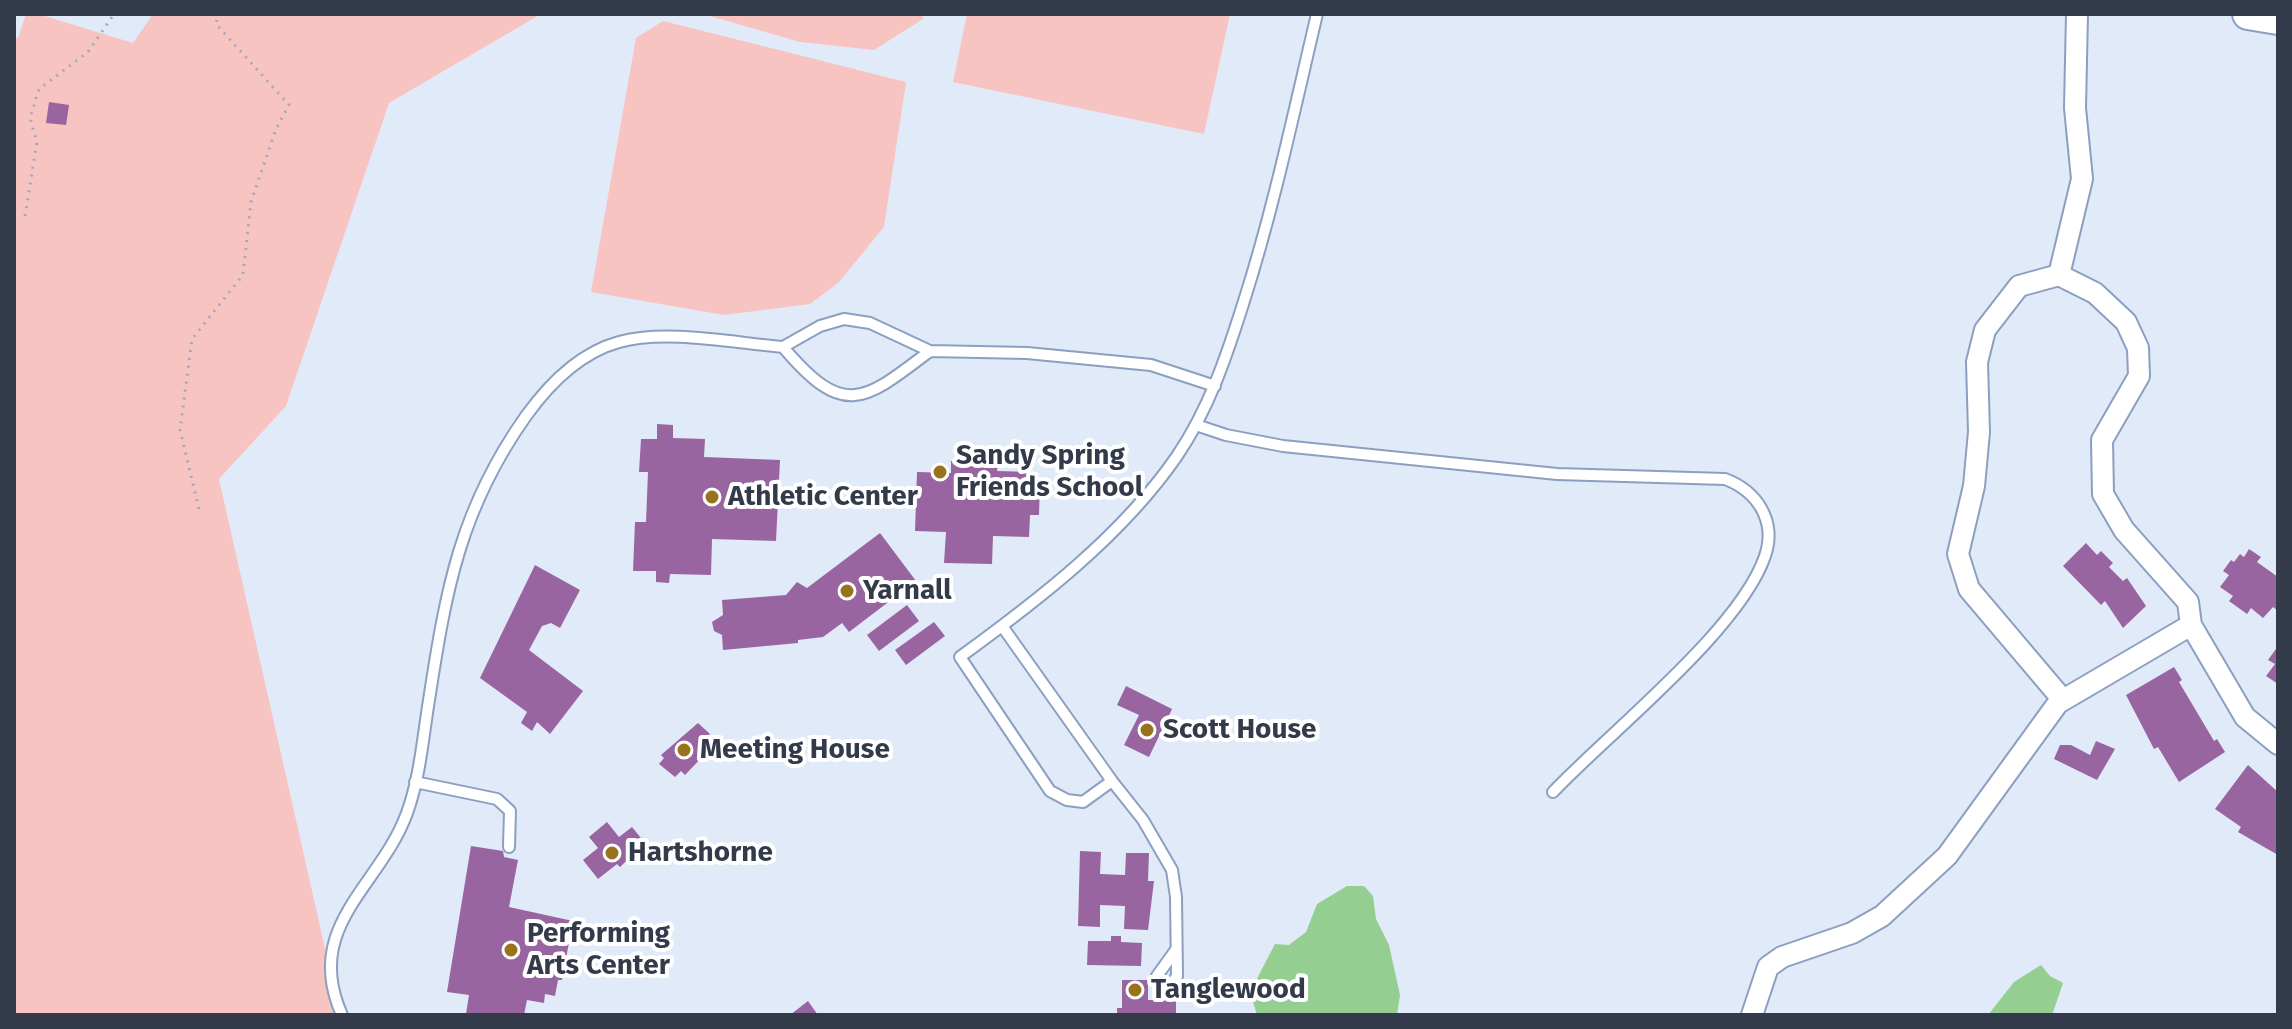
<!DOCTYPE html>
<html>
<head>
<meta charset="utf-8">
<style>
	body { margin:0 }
	#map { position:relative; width:2292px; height:1029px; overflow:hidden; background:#e1eaf8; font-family:"Fira Sans",sans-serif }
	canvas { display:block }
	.frame { position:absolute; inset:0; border:16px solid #333a49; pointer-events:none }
</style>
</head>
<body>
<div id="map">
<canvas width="2292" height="1029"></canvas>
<div class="frame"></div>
</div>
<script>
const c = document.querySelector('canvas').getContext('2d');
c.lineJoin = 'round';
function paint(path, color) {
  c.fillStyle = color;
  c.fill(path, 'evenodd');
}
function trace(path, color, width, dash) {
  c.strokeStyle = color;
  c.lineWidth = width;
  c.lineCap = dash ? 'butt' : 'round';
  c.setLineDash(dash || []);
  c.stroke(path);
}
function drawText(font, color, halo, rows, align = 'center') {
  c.font = font + ' "Fira Sans",sans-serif';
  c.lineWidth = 8;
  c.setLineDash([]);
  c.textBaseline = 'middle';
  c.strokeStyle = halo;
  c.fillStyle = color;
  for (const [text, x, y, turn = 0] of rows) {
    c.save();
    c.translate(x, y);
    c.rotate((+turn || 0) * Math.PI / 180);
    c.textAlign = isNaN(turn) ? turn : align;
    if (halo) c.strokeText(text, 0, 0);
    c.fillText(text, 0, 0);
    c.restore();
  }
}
const green = new Path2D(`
	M26 14H38L133 43 153 14H541L389 103 286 406 219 479 340 1015H14V38H18Z
	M703 14H924L923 19 874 50 800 42Z
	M967 14H1230L1204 134 953 82Z
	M663 21 906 82 884 227 838 283 810 304 724 315 591 292 636 38Z`);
const water = new Path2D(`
	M1347 886H1364L1373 896 1376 919 1389 945 1400 995 1397 1015H1257L1250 992 1275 944 1289 945 1306 932 1317 904Z
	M2041 965 2050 976 2063 983 2052 1015H1988L2014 982Z`);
const building = new Path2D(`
	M49 102 69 105 66 125 46 123Z
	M657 424 673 425V438L705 439 704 457 780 460 776 541 712 539 711 575 670 574 669 583 656 582V571H633L635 522H646L648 472H639L641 439H657Z
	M951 461 998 463 997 471 1031 472V481H1040L1039 515H1030L1029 537 993 536 992 564 944 563 946 532 915 531 917 472 951 473Z
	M880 533 916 581 849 632 842 623 823 637 798 640V643L723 650 722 635 714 631 712 622 723 615 722 600 786 595 797 582 807 588Z
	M2086 543 2097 555 2101 551 2113 563 2109 567 2123 581 2127 578 2146 606 2123 628 2105 601 2101 605 2063 566Z
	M2249 549 2261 557 2257 562 2278 577V611L2273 607 2263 618 2251 608 2247 614 2229 601 2233 596 2220 587 2229 575 2223 571 2231 560 2234 562 2240 554 2244 557Z
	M535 565 580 590 560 628 551 623 542 626 529 650 583 691 550 734 537 722 532 731 521 723 527 712 480 678Z
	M907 605 919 621 879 651 867 635Z
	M934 622 945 636 906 665 895 650Z
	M2278 646V684L2266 676 2275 664 2268 660Z
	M2174 667 2182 680 2179 682 2214 741 2217 739 2225 752 2179 782 2158 747 2154 749 2126 695Z
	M1126 686 1172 709 1149 757 1124 745 1139 715 1117 705Z
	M698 723 710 734 699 746 706 753 685 775 681 771 675 777 659 764 664 758 661 755Z
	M2096 741 2115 749 2097 780 2054 759 2060 745H2071L2090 755Z
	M2248 765 2278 792V855L2238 832 2241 827 2215 809Z
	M607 822 619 837 632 827 645 843 620 867 617 864 598 879 583 860 598 848 589 837Z
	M471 846 503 851 504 857 518 860 509 907 573 921 562 980H558L555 996 545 994 544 1003 527 1000 524 1015 466 1014 469 995 447 992Z
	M1080 851 1101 852 1100 874 1125 875 1126 853H1149L1148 881H1154L1148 930 1124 929 1125 906 1100 905V927L1078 926Z
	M1111 936H1121V942L1142 943 1141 966 1087 965 1088 941H1111Z
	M1122 980H1148V1000H1176V1015H1117V1008H1122Z
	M808 1001 818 1015H790Z`);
const path = new Path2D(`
	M25 216 37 142 30 118 39 89 88 52 114 14
	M199 509 180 430 192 339 243 275 251 202 276 129 289 105 216 24 218 14`);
const lane = new Path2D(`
	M930 351C863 402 844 419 783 347L820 326 844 319 870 323 930 351 1027 353 1151 365 1215 386
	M1196 425 1226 435 1283 446 1557 474 1725 479C1757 491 1777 521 1765 556 1740 630 1610 732 1553 792
	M1002 626 1112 781 1083 802 1067 800 1050 791 960 657C1037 601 1122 536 1177 456 1209 409 1227 355 1244 301 1274 207 1294 111 1317 14
	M1112 781 1143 820 1172 870 1176 897 1177 976 1169 988H1162L1157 976 1175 951
	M415 782 497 799 510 811 509 847
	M342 1015C302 926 380 887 407 813 420 777 423 737 429 700 446 590 460 509 526 416 549 384 579 353 619 342 666 329 734 343 783 347`);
const street = new Path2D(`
	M2077 14 2075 108 2082 179 2059 275 2095 293 2126 322 2138 348 2139 376 2102 440 2103 494 2124 530 2188 602 2191 625 2245 717 2278 744
	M2059 275 2019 286 1985 330 1977 362 1979 432 1974 486 1958 554 1969 589 2063 700
	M1752 1015 1768 967 1782 957 1852 933 1882 916 1947 856 2058 703 2191 625`);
const secondary = new Path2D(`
	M2248 14 2278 19`);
const markers = [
	[940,472,8,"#98721c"],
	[712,497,8,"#98721c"],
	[847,591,8,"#98721c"],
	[1147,730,8,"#98721c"],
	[684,750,8,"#98721c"],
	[612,853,8,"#98721c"],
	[511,950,8,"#98721c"],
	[1135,990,8,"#98721c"]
];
const poiNames = [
	["Sandy Spring",956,456],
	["Friends School",956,488],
	["Athletic Center",728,497],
	["Yarnall",863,591],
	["Scott House",1163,730],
	["Meeting House",700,750],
	["Hartshorne",628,853],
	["Performing",527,934],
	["Arts Center",527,966],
	["Tanglewood",1151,990]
];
paint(green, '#f8c4c1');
paint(water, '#94ce90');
paint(building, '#9965a0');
trace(lane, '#8c9fc1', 14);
trace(street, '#8c9fc1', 24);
trace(secondary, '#8c9fc1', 34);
trace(path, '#a2aab8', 3, [2, 6]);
trace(lane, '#fff', 10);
trace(street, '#fff', 20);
trace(secondary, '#fff', 30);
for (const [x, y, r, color] of markers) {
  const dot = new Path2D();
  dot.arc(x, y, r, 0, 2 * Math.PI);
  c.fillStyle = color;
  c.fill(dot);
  trace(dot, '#fff', 3);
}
drawText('bold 28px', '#333a49', '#fff', poiNames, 'left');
</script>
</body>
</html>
